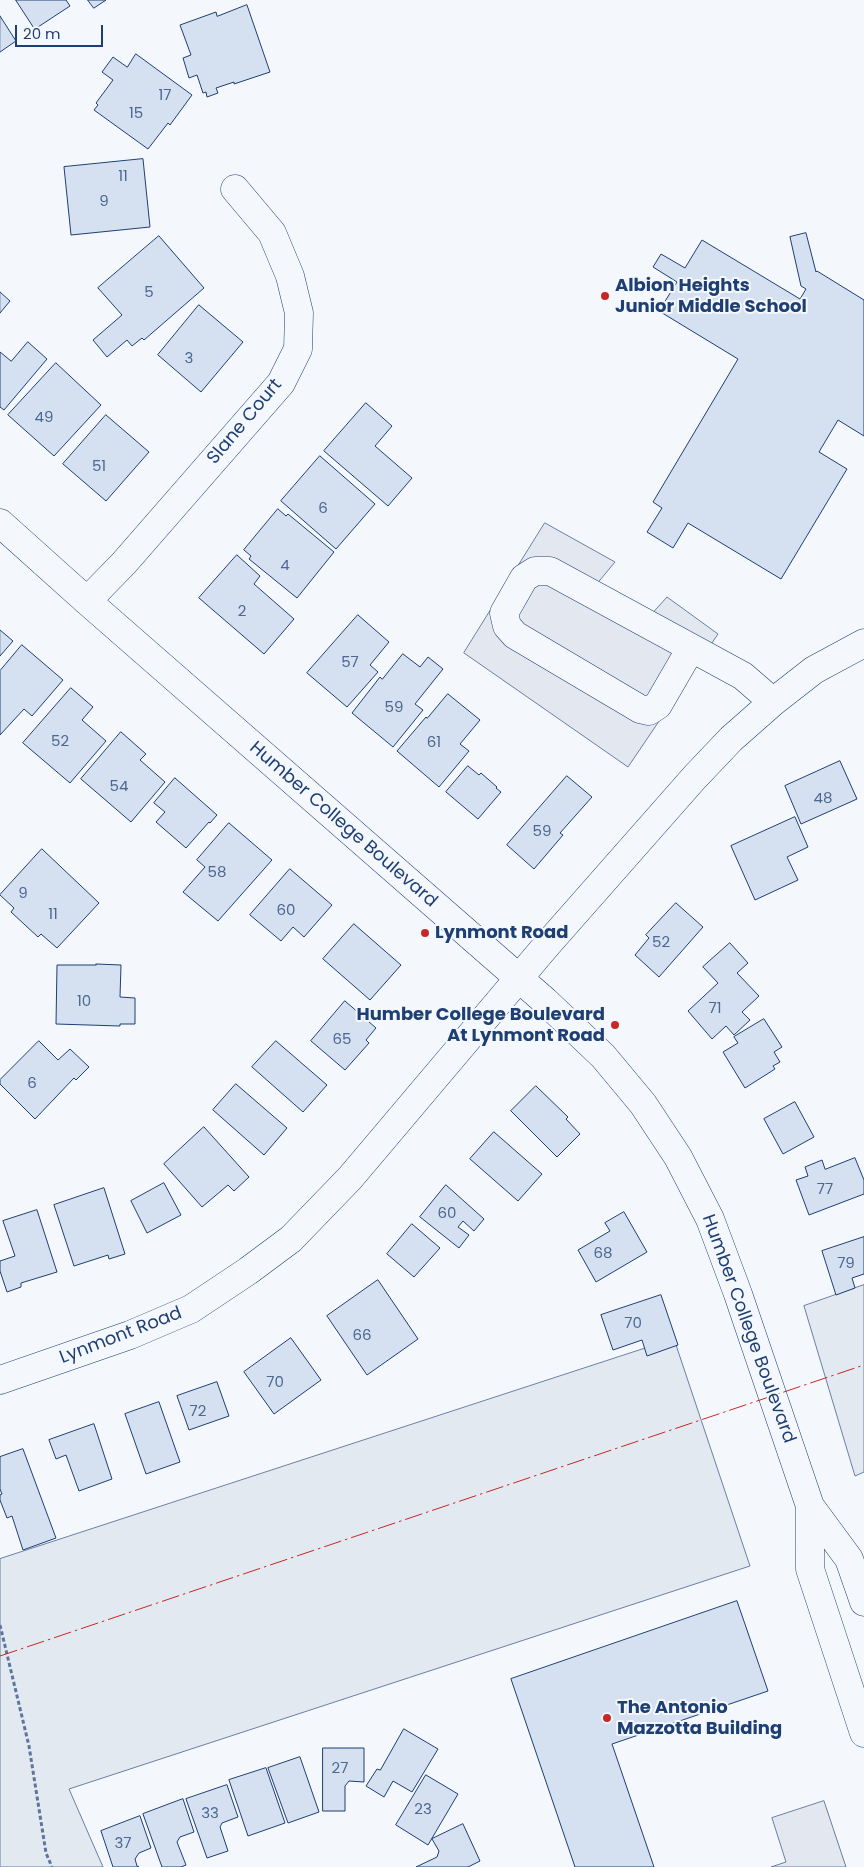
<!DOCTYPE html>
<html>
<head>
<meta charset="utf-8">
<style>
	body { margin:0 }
	#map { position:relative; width:864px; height:1867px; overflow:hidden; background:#f4f7fb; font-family:Poppins,sans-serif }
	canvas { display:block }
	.scale { position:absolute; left:15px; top:25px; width:88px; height:22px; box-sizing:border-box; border:2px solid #1d3f73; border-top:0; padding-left:6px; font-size:15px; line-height:18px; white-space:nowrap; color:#1d3f73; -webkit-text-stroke:4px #f4f7fb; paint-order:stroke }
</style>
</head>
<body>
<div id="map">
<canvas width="864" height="1867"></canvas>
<div class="scale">20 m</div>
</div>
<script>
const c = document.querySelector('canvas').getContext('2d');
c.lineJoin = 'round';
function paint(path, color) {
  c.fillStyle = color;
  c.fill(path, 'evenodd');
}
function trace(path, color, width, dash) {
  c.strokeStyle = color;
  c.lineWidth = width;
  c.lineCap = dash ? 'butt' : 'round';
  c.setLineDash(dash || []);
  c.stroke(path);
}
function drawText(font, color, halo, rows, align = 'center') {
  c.font = font + ' Poppins,sans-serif';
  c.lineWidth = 4;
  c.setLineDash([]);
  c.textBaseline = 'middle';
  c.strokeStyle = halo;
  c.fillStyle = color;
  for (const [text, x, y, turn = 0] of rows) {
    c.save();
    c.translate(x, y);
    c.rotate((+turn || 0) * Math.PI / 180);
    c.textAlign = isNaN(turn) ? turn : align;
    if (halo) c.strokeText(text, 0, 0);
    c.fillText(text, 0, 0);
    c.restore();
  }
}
const green = new Path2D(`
	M864 1285V1472L855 1476 804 1306Z
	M674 1339 750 1566 69 1789 103 1867H0V1559Z`);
const parking = new Path2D(`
	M545 523 615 562 595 586 648 618 667 597 718 634 628 767 464 653Z
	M824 1801 846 1867H771L786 1862 772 1818Z`);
const building = new Path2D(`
	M16 0H66L70 6 35 29Z
	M88 0H106L94 8Z
	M247 5 270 72 234 84V82L216 88 218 93 207 97 206 92 203 93 197 75 189 78 183 58 191 55 180 25 216 12 217 16Z
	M0 16 16 41 0 52Z
	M136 54 192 95 170 125 168 123 148 149 94 110 98 105 96 103 113 80 102 72 113 57 127 67Z
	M143 159 150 227 71 235 64 167Z
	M806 233 816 272 817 271 864 300V436L838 420 819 452 847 469 781 579 688 523 673 548 647 532 662 508 653 502 738 359 659 311 677 282 653 267 661 254 685 268 702 240 800 299 806 289 801 286 790 237Z
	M159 236 204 288 144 340 142 338 132 346 127 340 107 357 93 340 122 315 98 288Z
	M0 292 10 301 0 313Z
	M199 305 243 342 201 392 158 355Z
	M28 342 47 359 4 410 0 407V352L11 361Z
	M56 363 101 405 54 456 8 415Z
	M366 403 392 426 375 446 412 478 388 506 324 451Z
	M106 415 149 452 106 501 63 464Z
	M320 456 375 504 336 549 281 501Z
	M278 509 286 516 288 514 334 552 297 598 249 559 251 556 244 550Z
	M237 555 260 576 254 584 294 619 264 654 199 598Z
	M358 615 389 642 370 665 378 672 347 707 307 673Z
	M0 630 13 641 0 656Z
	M22 645 63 680 32 716 24 709 0 735V671Z
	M403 654 420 667 428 657 443 669 415 704 423 710 393 747 352 713 380 677 382 679Z
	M71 688 93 707 82 720 106 741 70 783 23 743Z
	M448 694 480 720 460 744 469 751 439 787 397 751 426 717 427 718Z
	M121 732 146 754 140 760 165 782 131 822 81 779Z
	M840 761 857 799 801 824 785 786Z
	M468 766 479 775 481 773 497 787 496 788 501 792 478 819 446 792Z
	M567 776 592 797 560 833 563 835 534 869 507 845Z
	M175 778 217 815 210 823 209 822 186 848 156 822 165 812 154 803Z
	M795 817 808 847 787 857 798 880 755 900 731 846Z
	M229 823 272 860 218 921 183 892 205 867 197 860Z
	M42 849 99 903 57 948 41 934 38 937 11 912 14 908 0 895Z
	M290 869 332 905 304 937 293 927 281 941 250 915Z
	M676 903 703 927 659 977 635 955 649 938 646 935Z
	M354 924 401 965 370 1000 323 959Z
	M730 943 748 963 737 973 759 996 742 1012 750 1020 734 1035 726 1026 712 1039 688 1011 718 983 703 967Z
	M96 964 121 965 120 997 135 998V1024H120V1026L56 1024 57 965H96Z
	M345 1001 376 1028 366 1040 369 1043 345 1070 311 1041Z
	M764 1019 782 1047 774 1052 780 1062 773 1066 775 1069 745 1088 723 1052 738 1043 734 1037Z
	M39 1041 58 1060 70 1049 89 1067 76 1080 74 1078 35 1119 0 1084V1080Z
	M276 1041 327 1085 303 1112 252 1067Z
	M236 1084 287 1128 264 1155 213 1110Z
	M536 1086 568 1117 566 1119 580 1134 557 1157 511 1111Z
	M795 1102 814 1137 783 1154 764 1119Z
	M204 1127 249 1177 234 1191 228 1185 202 1207 164 1164Z
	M494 1132 542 1174 518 1201 470 1159Z
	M855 1158 864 1180V1194L809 1215 796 1180 808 1176 805 1167 822 1160 825 1169Z
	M164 1183 181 1215 147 1233 131 1201Z
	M446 1185 484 1219 474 1231 463 1221 458 1227 469 1235 459 1248 420 1217Z
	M104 1188 125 1254 109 1259 108 1255 74 1266 54 1205Z
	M37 1210 57 1272 21 1283V1287L7 1292 0 1271V1261L15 1256 3 1221Z
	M624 1212 647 1252 596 1282 578 1250 610 1231 605 1223Z
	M412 1224 440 1248 414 1277 387 1254Z
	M864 1237V1274L852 1278 855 1288 836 1295 822 1251Z
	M378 1280 418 1339 367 1375 327 1316Z
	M661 1295 678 1345 647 1356 642 1340 613 1350 601 1315Z
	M291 1338 321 1380 274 1414 244 1372Z
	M217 1382 229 1416 189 1430 177 1396Z
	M159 1402 180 1462 146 1474 125 1414Z
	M94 1424 112 1479 79 1491 66 1455 56 1459 49 1440Z
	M23 1449 56 1538 23 1550 12 1516 7 1518 0 1500V1495L2 1494 0 1489V1457Z
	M737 1601 768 1691 612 1744 654 1867H575L511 1679Z
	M404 1729 438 1749 412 1792 393 1781 384 1797 366 1786 377 1769 380 1770Z
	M323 1748H364V1782L349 1781 345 1786V1811H323Z
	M300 1757 319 1812 288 1823 268 1768Z
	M266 1768 285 1823 248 1836 229 1780Z
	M426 1775 458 1794 428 1845 396 1825Z
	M227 1785 238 1817 222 1823 220 1827 228 1851 207 1858 186 1799Z
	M183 1799 194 1832 180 1837 177 1842 186 1865 181 1867H162L143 1814Z
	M140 1816 151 1848 139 1853 135 1859 137 1866 139 1867H113L101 1831Z
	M463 1824 480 1861 468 1867H416L437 1857 439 1851 432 1839Z`);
const path = new Path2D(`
	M0 1625 29 1746 46 1853 52 1867`);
const minor = new Path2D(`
	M0 523 87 601 545 1001 603 1056 643 1104 678 1157 710 1219 738 1294 810 1506V1569L864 1733
	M87 601 124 563 281 383 298 349 299 313 290 276 272 233 235 189
	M691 648 658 705 649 711 640 709 515 635 507 626 504 613 524 578 535 571H550L743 676 773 702
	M0 1380 130 1335 191 1309 248 1271 291 1239 350 1178 546 946 694 778 731 739 773 702 814 670 864 643
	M810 1506 849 1559 864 1602`);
const power = new Path2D(`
	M0 1656 864 1365`);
const markers = [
	[605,296,5,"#c62828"],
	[425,933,5,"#c62828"],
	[615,1025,5,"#c62828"],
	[607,1718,5,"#c62828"]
];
const numberNames = [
	["17",165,96],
	["15",136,114],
	["11",123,177],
	["9",104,202],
	["5",149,293],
	["3",189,359],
	["49",44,418],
	["51",99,467],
	["6",323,509],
	["4",285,566],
	["2",242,612],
	["57",350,663],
	["59",394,708],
	["52",60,742],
	["61",434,743],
	["54",119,787],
	["48",823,799],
	["59",542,832],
	["58",217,873],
	["9",23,894],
	["60",286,911],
	["11",53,915],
	["52",661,943],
	["10",84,1002],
	["71",715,1009],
	["65",342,1040],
	["6",32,1084],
	["77",825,1190],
	["60",447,1214],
	["68",603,1254],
	["79",846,1264],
	["70",633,1324],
	["66",362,1336],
	["70",275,1383],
	["72",198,1412],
	["27",340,1769],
	["23",423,1810],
	["33",210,1814],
	["37",123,1844]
];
const poiNames = [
	["Albion Heights",615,286],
	["Junior Middle School",615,307],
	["Lynmont Road",435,933],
	["Humber College Boulevard",605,1015,"right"],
	["At Lynmont Road",605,1036,"right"],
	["The Antonio",617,1708],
	["Mazzotta Building",617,1729]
];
const streetNames = [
	["Slane Court",245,422,-50],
	["Humber College Boulevard",343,825,41],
	["Humber College Boulevard",748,1329,70],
	["Lynmont Road",121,1336,-21]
];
paint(green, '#e3e9f0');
trace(green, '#687fa3', 1);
paint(parking, '#e3e8f0');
trace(parking, '#687fa3', 1);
paint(building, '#d5e0f0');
trace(building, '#1d3f73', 1);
trace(minor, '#1d3f73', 29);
trace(path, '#5e769c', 3, [4, 2.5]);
trace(minor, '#f4f7fb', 28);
trace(power, '#c62828', 1, [18, 4, 2.5, 4]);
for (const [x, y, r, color] of markers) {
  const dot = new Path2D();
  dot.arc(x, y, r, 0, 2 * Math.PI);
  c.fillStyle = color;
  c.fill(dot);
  trace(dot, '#f4f7fb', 2);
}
drawText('15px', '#4b6792', null, numberNames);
drawText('bold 18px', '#1d3f73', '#f4f7fb', poiNames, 'left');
drawText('18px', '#1d3f73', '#f4f7fb', streetNames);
</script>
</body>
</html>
